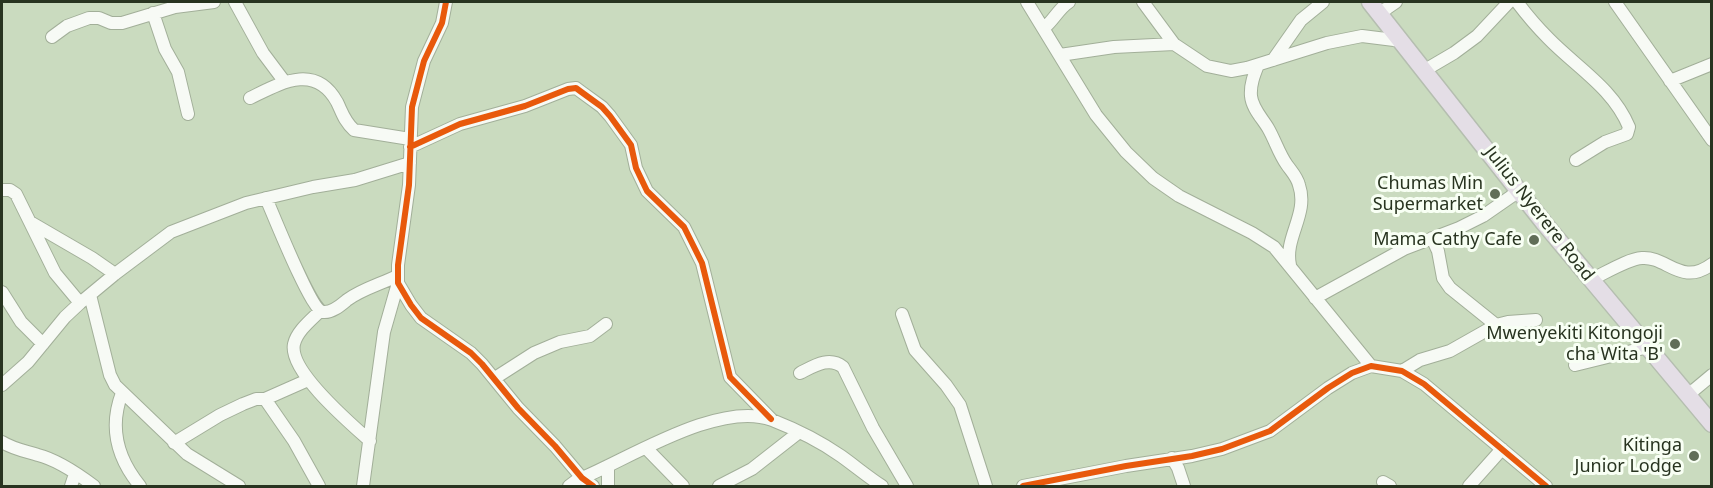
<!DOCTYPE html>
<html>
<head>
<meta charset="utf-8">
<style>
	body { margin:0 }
	#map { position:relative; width:1713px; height:488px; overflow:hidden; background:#cadbbf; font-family:"Noto Sans",sans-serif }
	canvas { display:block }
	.frame { position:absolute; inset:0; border:3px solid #283420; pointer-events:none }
</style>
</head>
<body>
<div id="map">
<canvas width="1713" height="488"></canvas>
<div class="frame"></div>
</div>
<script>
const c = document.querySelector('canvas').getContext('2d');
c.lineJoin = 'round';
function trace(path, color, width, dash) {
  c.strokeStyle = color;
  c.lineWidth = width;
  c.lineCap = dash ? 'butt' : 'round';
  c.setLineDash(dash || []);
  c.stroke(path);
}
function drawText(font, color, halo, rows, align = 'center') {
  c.font = font + ' "Noto Sans",sans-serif';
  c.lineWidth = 6;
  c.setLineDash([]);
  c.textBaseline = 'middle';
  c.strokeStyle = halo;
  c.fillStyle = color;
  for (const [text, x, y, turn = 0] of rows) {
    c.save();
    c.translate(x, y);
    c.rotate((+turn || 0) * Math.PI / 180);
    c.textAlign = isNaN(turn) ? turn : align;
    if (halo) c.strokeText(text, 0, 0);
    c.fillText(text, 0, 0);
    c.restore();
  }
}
const minor = new Path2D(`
	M235 2 263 53 284 81
	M446 2 442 23 424 61 412 107 409 185 398 265V283L411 305 421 318 471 353 482 364 518 408 555 446 582 478 593 486
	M1027 2 1096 115 1126 152 1153 178 1179 196 1252 233 1274 247 1371 366
	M1143 2 1174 44
	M1517 2C1526 14 1537 27 1548 38 1576 67 1613 88 1629 127L1627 134 1605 142 1576 160
	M1615 2 1712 140
	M153 13 165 49 178 72 188 114
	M1380 13 1396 2
	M1044 28C1054 20 1059 8 1069 2
	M52 37 67 26 89 18H99L111 23H122L175 7 214 2
	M1060 55 1114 47 1174 44 1207 66 1231 71 1247 68 1327 43 1362 36 1402 41
	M1273 60 1301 20 1323 2
	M1258 65C1254 75 1250 85 1251 96 1252 108 1262 118 1268 128 1275 140 1279 154 1287 165 1292 172 1297 177 1299 185 1309 214 1284 237 1290 265
	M1425 70 1454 53 1477 36 1509 2
	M1670 81 1712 64
	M250 98C279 84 315 62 337 102 342 112 344 121 354 130L410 139
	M410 147 460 124 525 106 568 89 576 88 580 91 602 107 610 116 631 145 636 168 647 191 684 227 702 263 730 377 771 419
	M2 190H10L16 194 55 273 80 303
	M266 198C273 214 311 310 323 312 332 313 341 305 347 300 362 289 381 284 397 276
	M30 222 92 258 115 274
	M1432 238 1438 251 1443 278 1450 288 1496 325
	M1590 280C1604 274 1627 259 1642 258 1667 256 1681 287 1712 264
	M2 292 21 322 43 344
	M90 295 110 375 115 385 187 454 239 486
	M1315 298 1404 249 1459 228 1483 216 1519 191
	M320 311C311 320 297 331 294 344 288 371 351 424 370 441
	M902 314 915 350 946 385 960 405 986 486
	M1575 365 1648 347
	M1402 371 1420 360 1450 351 1496 325 1508 322 1536 320
	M800 373C814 366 829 356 843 367L873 428 907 486
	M495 378 534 353 560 342 590 336 606 324
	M2 385 28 362 65 317 80 303 115 274 171 232 246 203 313 187 355 180 410 163
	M122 393C109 427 117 458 140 486
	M1688 395 1712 375
	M265 399 294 441 319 486
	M2 442C13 449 25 451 38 455 58 460 78 474 94 486
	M174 443 220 415 243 404 256 399H265L308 380
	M646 448 683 486
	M1172 458 1178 468 1184 486
	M582 478C630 458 720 400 772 420 795 429 821 442 841 456 855 466 868 477 882 486
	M1383 482 1390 486
	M71 486 75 474
	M363 486 384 332 398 283
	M569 486 581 477
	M608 486V467
	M719 486 752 469 798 433
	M1023 486 1126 466 1192 456 1222 449 1270 431 1328 388 1352 373 1371 366 1402 371 1424 384 1546 486
	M1469 486 1502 449`);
const highway = new Path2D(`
	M1370 2 1544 223 1712 424`);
const cycleway = new Path2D(`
	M446 2 442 23 424 61 412 107 409 185 398 265V283L411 305 421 318 471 353 482 364 518 408 555 446 582 478 593 486
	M410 147 460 124 525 106 568 89 576 88 580 91 602 107 610 116 631 145 636 168 647 191 684 227 702 263 730 377 771 419
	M1023 486 1126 466 1192 456 1222 449 1270 431 1328 388 1352 373 1371 366 1402 371 1424 384 1546 486`);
const markers = [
	[1495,194,6,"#616e58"],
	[1534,240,6,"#616e58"],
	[1675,344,6,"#616e58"],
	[1694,456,6,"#616e58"]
];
const poiNames = [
	["Chumas Min",1483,184],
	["Supermarket",1483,205],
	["Mama Cathy Cafe",1522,240],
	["Mwenyekiti Kitongoji",1663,334],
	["cha Wita 'B'",1663,355],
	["Kitinga",1682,446],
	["Junior Lodge",1682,467]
];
const streetNames = [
	["Julius Nyerere Road",1539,214,52]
];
trace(minor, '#a2af99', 14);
trace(highway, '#b5beb0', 19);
trace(minor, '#f7faf5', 12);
trace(highway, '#e4dee6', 16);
trace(cycleway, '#e8590c', 6);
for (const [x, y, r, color] of markers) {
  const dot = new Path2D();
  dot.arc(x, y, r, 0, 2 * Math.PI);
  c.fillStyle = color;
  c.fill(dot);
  trace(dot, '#f8fff4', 2);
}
drawText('18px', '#283420', '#f8fff4', poiNames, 'right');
drawText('18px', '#283420', '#f8fff4', streetNames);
</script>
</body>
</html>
